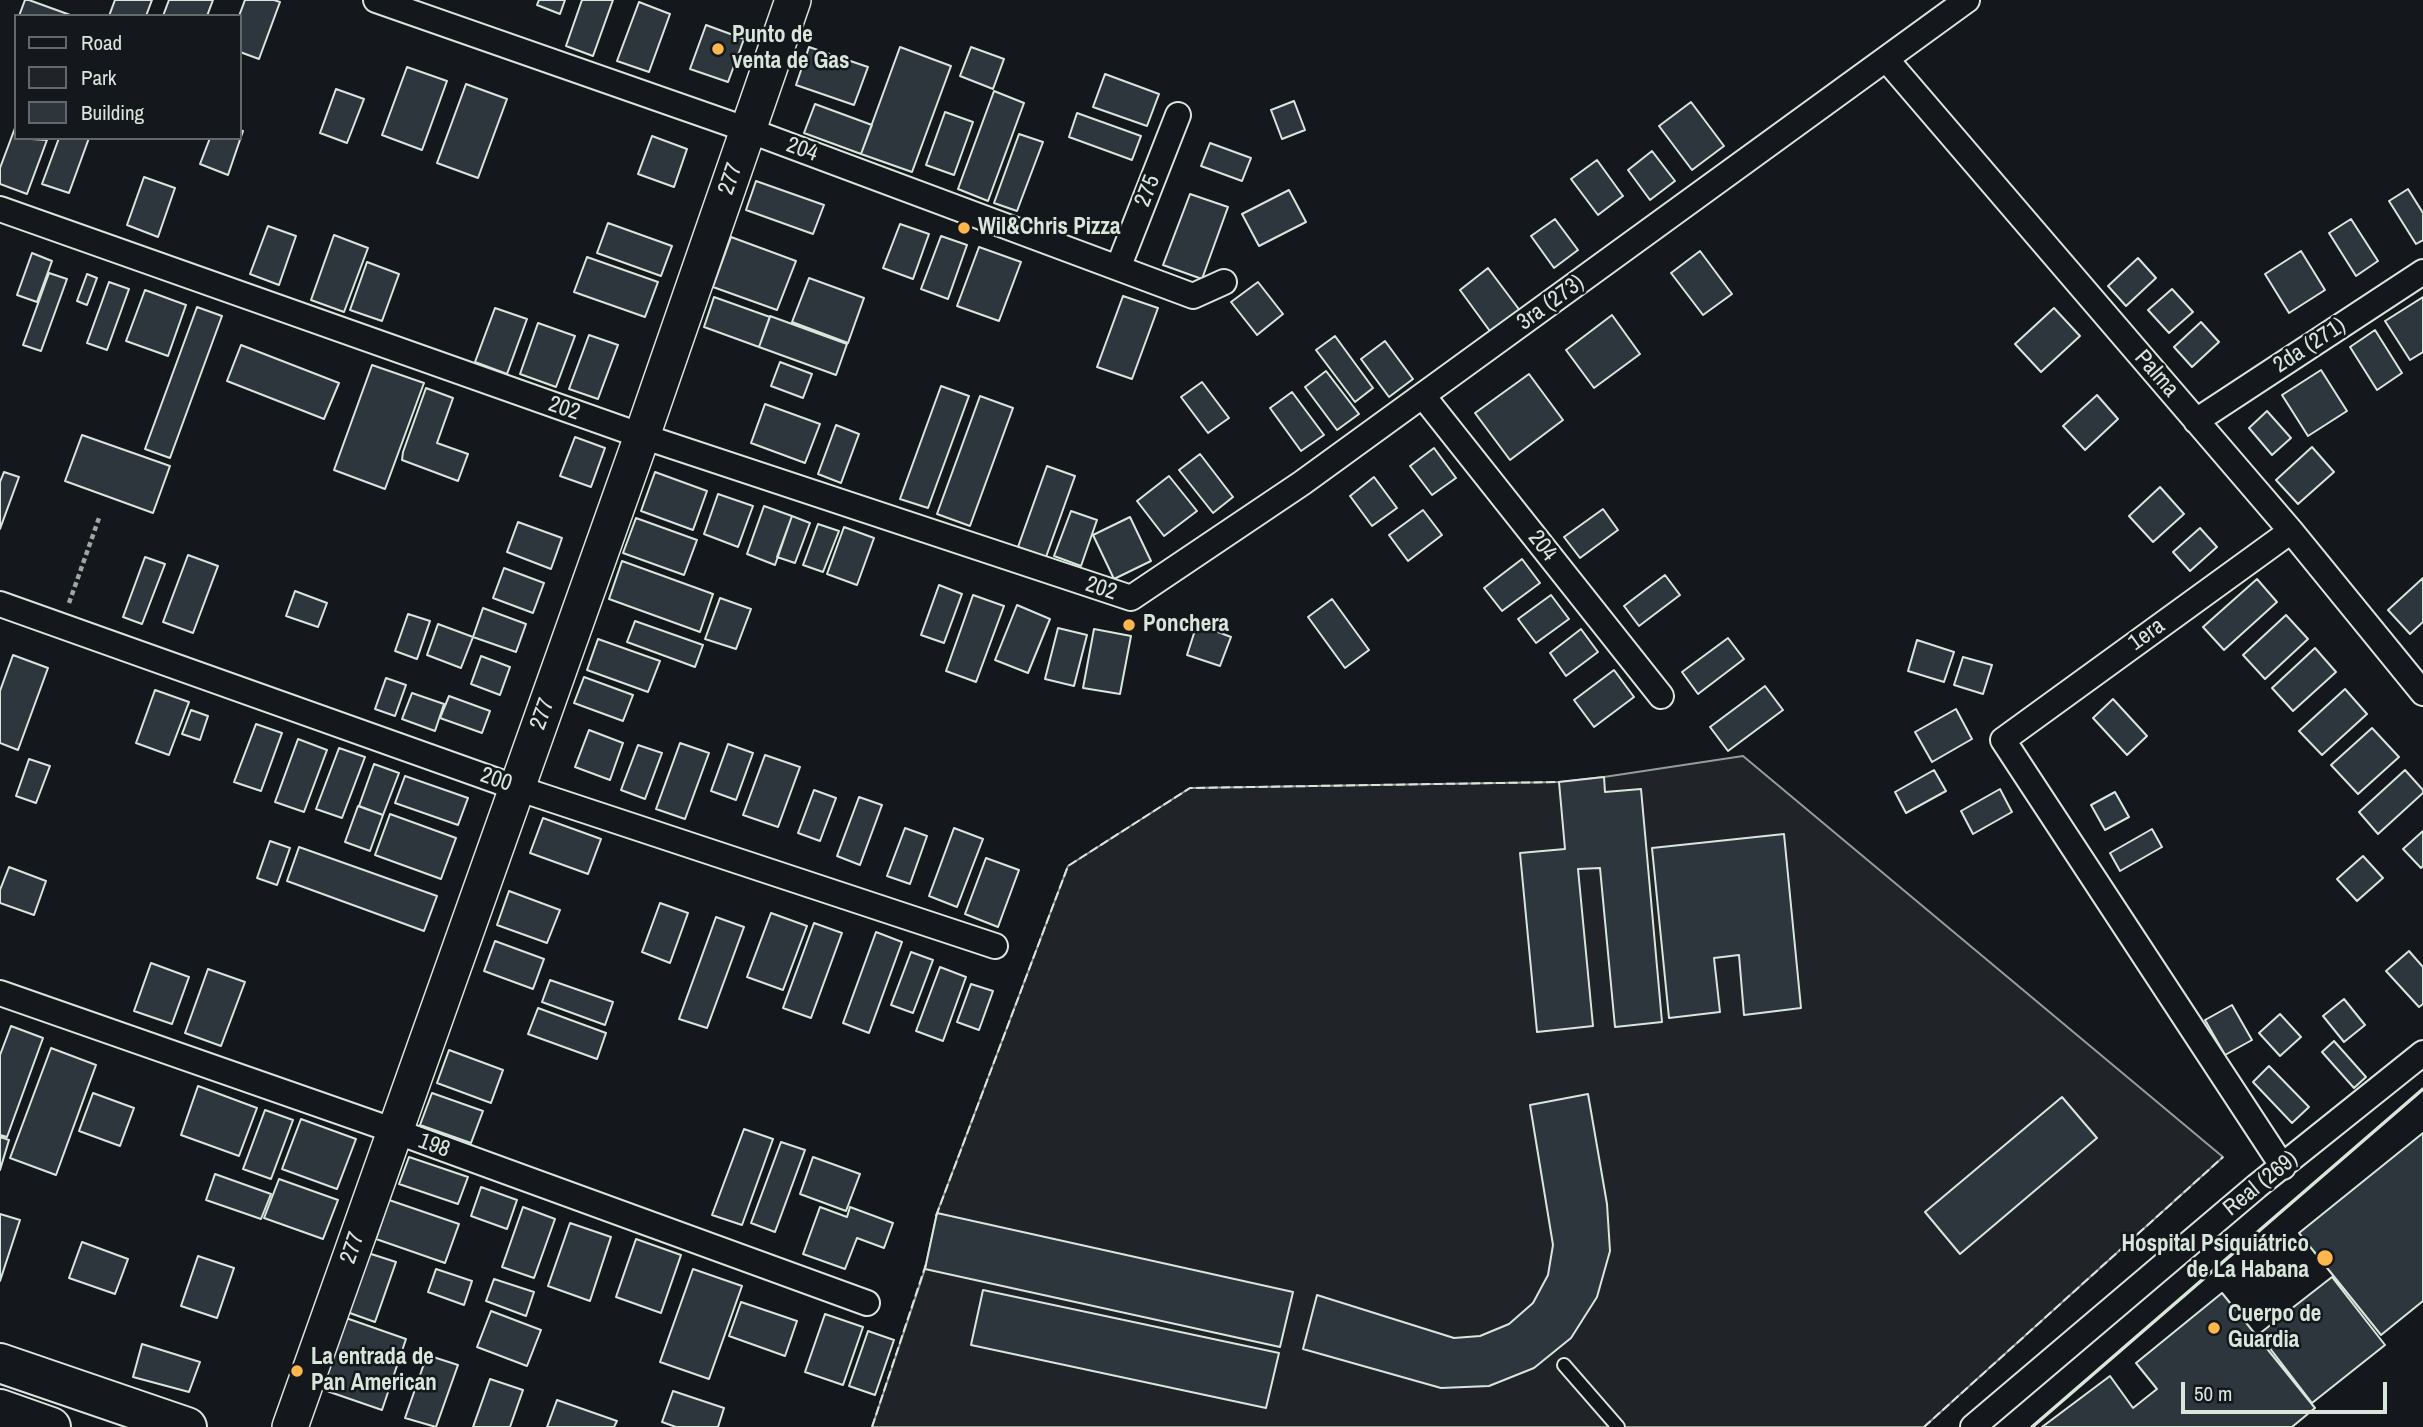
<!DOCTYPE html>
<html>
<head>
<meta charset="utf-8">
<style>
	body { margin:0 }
	#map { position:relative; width:2423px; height:1427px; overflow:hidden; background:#14181c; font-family:"Archivo Narrow",sans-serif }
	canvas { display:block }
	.legend { position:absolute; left:14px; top:14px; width:228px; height:126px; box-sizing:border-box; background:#14181c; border:2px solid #626a69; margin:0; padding:9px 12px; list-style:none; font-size:21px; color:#d8e6dc }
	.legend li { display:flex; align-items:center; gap:14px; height:35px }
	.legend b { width:35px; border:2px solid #626a69 }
	.scale { position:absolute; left:2181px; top:1382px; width:206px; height:32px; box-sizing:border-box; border:4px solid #d8e6dc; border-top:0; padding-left:9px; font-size:21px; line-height:24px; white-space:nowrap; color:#d8e6dc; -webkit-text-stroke:5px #14181c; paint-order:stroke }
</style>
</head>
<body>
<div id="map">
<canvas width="2423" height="1427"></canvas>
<ul class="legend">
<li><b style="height:9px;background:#14181c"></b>Road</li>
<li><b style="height:19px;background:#202428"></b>Park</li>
<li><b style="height:19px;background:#2c363c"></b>Building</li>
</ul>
<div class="scale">50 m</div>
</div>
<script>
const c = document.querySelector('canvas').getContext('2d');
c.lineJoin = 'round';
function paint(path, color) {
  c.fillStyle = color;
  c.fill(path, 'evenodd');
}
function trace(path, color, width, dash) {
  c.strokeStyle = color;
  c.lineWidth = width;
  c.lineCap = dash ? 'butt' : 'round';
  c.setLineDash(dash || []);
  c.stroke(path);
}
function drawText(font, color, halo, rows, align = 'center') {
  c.font = font + ' "Archivo Narrow",sans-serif';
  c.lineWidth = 5;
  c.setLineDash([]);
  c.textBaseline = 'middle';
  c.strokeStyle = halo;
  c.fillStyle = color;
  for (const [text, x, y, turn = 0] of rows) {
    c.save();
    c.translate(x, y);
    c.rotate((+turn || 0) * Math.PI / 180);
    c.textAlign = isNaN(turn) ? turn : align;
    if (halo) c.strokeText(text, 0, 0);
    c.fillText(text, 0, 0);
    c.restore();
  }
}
const green = new Path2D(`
	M1743 756 2223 1157 1924 1427H872L925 1269 937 1213 1068 866 1190 788 1559 782 1604 777Z`);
const building = new Path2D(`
	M25 0H29L73 16H19Z
	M115 0H152L146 16H109Z
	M169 0H213L207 16H163Z
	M245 0H274L280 2 259 59 240 52 239 16Z
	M539 0H565L560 14 537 5Z
	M582 0H613L593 56 566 46Z
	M639 2 670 14 649 72 617 61Z
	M706 25 744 39 728 82 690 69Z
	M809 47 868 67 854 105 796 85Z
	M900 47 951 66 912 172 861 154Z
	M971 47 1004 59 993 89 960 76Z
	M407 67 447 81 422 150 382 135Z
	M1105 74 1159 94 1147 126 1093 107Z
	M466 84 507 99 478 178 437 163Z
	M336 89 364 99 347 143 320 133Z
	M994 91 1024 103 988 201 958 189Z
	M1294 101 1305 130 1282 139 1271 110Z
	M1691 102 1724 146 1692 170 1659 126Z
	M815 104 872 125 861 154 804 133Z
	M945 112 973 122 954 175 926 165Z
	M1077 113 1141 136 1132 160 1069 137Z
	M15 128 16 138 47 140 27 194 0 184V168Z
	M240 130 243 131 228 175 200 164 210 138H240Z
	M1019 134 1043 142 1017 211 994 203Z
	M652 136 687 149 674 187 638 174Z
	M59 138H89L69 193 42 184Z
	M1210 143 1251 158 1242 181 1201 166Z
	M1652 151 1675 181 1650 200 1628 170Z
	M1597 160 1623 196 1598 215 1571 179Z
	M144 177 175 188 158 237 127 225Z
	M756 181 824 205 813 234 746 210Z
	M2408 189 2423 213V240L2416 244 2389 201Z
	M1289 190 1306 222 1259 246 1242 214Z
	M1190 194 1228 207 1202 279 1163 265Z
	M1555 219 1578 250 1554 268 1531 236Z
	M2351 219 2378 261 2356 276 2329 233Z
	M608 223 672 246 661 276 597 253Z
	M900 224 929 234 913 279 883 268Z
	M268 226 296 236 279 285 250 274Z
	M334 235 368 248 344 312 311 300Z
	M941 236 967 245 948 299 921 289Z
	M731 237 796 261 777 310 713 287Z
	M979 247 1021 262 999 321 957 306Z
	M1700 251 1732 294 1703 315 1671 273Z
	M2301 251 2325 290 2289 313 2265 274Z
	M32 253 52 261 37 302 17 295Z
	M587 257 658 282 645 317 574 292Z
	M2138 258 2156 278 2126 306 2108 286Z
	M367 262 399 274 382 321 350 310Z
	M1488 268 1521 312 1492 334 1460 290Z
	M49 273 67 279 41 351 23 345Z
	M87 274 97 278 87 305 77 301Z
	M809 278 864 298 848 343 792 322Z
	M109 282 129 289 107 350 87 343Z
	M1258 282 1283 314 1257 335 1231 302Z
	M2172 289 2193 312 2169 333 2148 310Z
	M145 290 186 305 168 356 126 341Z
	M1123 296 1158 308 1132 379 1097 367Z
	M714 297 770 317 759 347 704 327Z
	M2423 297V352L2410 360 2385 321Z
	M197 307 222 316 170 458 145 449Z
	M495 308 527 319 507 374 475 362Z
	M2054 308 2080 336 2041 372 2015 344Z
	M1612 315 1640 354 1594 388 1566 350Z
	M770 316 847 344 836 375 759 347Z
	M2201 322 2219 342 2192 367 2174 347Z
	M538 323 575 336 556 387 520 374Z
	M2375 330 2402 373 2377 390 2350 347Z
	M589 335 618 345 598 399 569 389Z
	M1335 336 1373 388 1355 402 1316 350Z
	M1385 341 1413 379 1389 397 1361 359Z
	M241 345 339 383 324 419 227 381Z
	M780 362 812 374 803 398 771 386Z
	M372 365 424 383 385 489 334 470Z
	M2321 370 2347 411 2308 436 2282 395Z
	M1326 371 1359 414 1337 430 1305 387Z
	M1529 374 1563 420 1510 460 1475 413Z
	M1202 382 1229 418 1208 433 1181 397Z
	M941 386 969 396 928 508 900 499Z
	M426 388 453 398 437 443 468 454 458 481 402 460 403 452Z
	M1292 392 1324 435 1301 451 1270 408Z
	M2097 395 2118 419 2085 450 2063 426Z
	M980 396 1013 408 970 526 937 514Z
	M765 404 820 424 805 463 751 443Z
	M2267 411 2291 438 2272 455 2249 428Z
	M836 425 859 434 841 483 818 474Z
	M82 435 170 466 153 513 65 481Z
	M575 437 605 448 591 487 560 476Z
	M2312 447 2334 472 2298 504 2276 480Z
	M1434 448 1456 478 1432 495 1410 466Z
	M1200 454 1233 497 1213 513 1179 470Z
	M1047 466 1075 476 1046 557 1018 547Z
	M4 472 19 477 0 529V482Z
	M655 472 707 491 693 530 641 511Z
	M1169 476 1197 511 1164 536 1137 501Z
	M1374 477 1397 508 1372 526 1350 496Z
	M2160 487 2184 514 2153 542 2129 516Z
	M718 494 753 506 738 547 704 534Z
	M764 506 792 516 775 565 747 554Z
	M1603 509 1618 530 1580 558 1564 537Z
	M1423 510 1442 535 1408 561 1389 535Z
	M1071 511 1097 520 1081 566 1054 556Z
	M792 516 810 523 795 563 777 557Z
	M1130 517 1151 561 1114 579 1093 535Z
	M636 518 697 540 684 575 623 553Z
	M518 522 562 538 551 569 507 552Z
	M818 524 839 531 823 572 803 565Z
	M844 527 874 538 857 585 827 574Z
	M2200 528 2217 547 2190 571 2173 552Z
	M188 555 218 566 193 633 163 622Z
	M145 557 165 564 142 624 123 617Z
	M1522 559 1540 583 1502 611 1484 588Z
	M622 561 713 594 700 632 609 599Z
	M504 568 544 583 533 613 493 598Z
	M1665 575 1680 595 1639 626 1624 606Z
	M2423 578V622L2410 634 2388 610Z
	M2257 579 2277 602 2224 650 2203 627Z
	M939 585 962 594 944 643 921 635Z
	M295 591 327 603 318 627 286 616Z
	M973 595 1004 606 976 682 946 671Z
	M1551 595 1569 619 1536 643 1518 619Z
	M720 598 751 609 736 649 705 639Z
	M1332 599 1369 650 1345 668 1308 617Z
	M1017 605 1050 619 1028 673 995 660Z
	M483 608 526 624 516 652 473 637Z
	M408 614 430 621 417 659 395 651Z
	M2286 615 2308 639 2265 679 2243 655Z
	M635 621 703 645 695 667 627 642Z
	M438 624 473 637 461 668 427 655Z
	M1197 624 1231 637 1220 666 1187 655Z
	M1058 628 1087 635 1074 686 1045 679Z
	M1094 629 1131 636 1120 694 1083 688Z
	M1581 629 1598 652 1566 676 1550 653Z
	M1728 638 1744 659 1698 694 1682 672Z
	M598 639 660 661 648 692 587 670Z
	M1917 640 1954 652 1944 682 1908 671Z
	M2315 648 2336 672 2293 711 2272 688Z
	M13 655 48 668 18 750 0 743V691Z
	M481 656 510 667 500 695 471 684Z
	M1963 657 1992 665 1983 694 1954 685Z
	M1614 670 1634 697 1594 727 1574 700Z
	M584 677 633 695 623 721 574 703Z
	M386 678 406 685 395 716 375 709Z
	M1765 686 1783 710 1728 751 1710 727Z
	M2345 689 2367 714 2322 755 2299 731Z
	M155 690 189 702 169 755 136 743Z
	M412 693 444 704 435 731 402 719Z
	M449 696 490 711 482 733 440 718Z
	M2113 699 2147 736 2127 755 2093 718Z
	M1956 709 1972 739 1932 762 1915 732Z
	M191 710 208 716 200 740 182 734Z
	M256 724 282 733 261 791 234 782Z
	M2372 728 2399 757 2358 794 2331 765Z
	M589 730 623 743 610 780 575 767Z
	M298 739 327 750 304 812 275 802Z
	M680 743 709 753 685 819 656 809Z
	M728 744 753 753 736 800 711 791Z
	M638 745 662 753 645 799 621 790Z
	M339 748 365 757 342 818 316 809Z
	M765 755 800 767 778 827 743 815Z
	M29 759 50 766 36 803 16 796Z
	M374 764 399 773 383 815 359 806Z
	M1934 770 1946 791 1906 813 1895 792Z
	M2405 770 2423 790V793L2378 834 2359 812Z
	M405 776 468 798 458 825 395 803Z
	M1604 777 1605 792 1641 789 1662 1022 1615 1027 1600 868 1578 869 1593 1026 1537 1032 1520 853 1565 849 1559 782Z
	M2000 789 2012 812 1973 834 1961 811Z
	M814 790 836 798 820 841 798 833Z
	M2115 792 2129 817 2105 830 2091 805Z
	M859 797 882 805 860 865 837 856Z
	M358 806 383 815 370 851 345 842Z
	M390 814 456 838 441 879 375 855Z
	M543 818 601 839 588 874 530 853Z
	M905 828 927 836 910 884 887 876Z
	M954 828 983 839 957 907 929 896Z
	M2152 829 2162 847 2120 871 2110 853Z
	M2423 831V866L2421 868 2403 849Z
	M1784 834 1801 1008 1744 1015 1739 955 1714 958 1720 1012 1669 1018 1652 848Z
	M270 841 290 848 277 885 257 878Z
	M299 847 437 896 424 931 287 881Z
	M2363 856 2383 878 2357 901 2337 879Z
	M986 858 1019 870 998 927 965 914Z
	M9 867 46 881 34 915 0 903V890Z
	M509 891 560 910 547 943 497 925Z
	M660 903 688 913 670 963 642 952Z
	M771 913 807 926 783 990 747 977Z
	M716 917 744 927 707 1028 679 1019Z
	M814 923 842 933 811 1018 783 1008Z
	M876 932 902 942 869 1033 843 1023Z
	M495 941 544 959 533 989 484 971Z
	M2409 951 2423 967V1004L2419 1007 2386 971Z
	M911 952 933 960 913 1013 891 1005Z
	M151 963 189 977 172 1024 134 1011Z
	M940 967 966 977 943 1041 916 1031Z
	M208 969 245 982 221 1046 185 1033Z
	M550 980 613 1002 605 1025 542 1002Z
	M971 984 993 991 979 1030 957 1022Z
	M2344 999 2365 1025 2344 1042 2323 1016Z
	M2232 1005 2252 1040 2225 1055 2205 1020Z
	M538 1008 606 1033 597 1059 528 1034Z
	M2280 1014 2301 1037 2280 1056 2259 1033Z
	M11 1026 43 1038 7 1137 0 1135V1055Z
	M2334 1041 2366 1077 2354 1088 2322 1052Z
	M51 1048 96 1065 56 1175 10 1158Z
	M449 1050 503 1070 491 1103 437 1083Z
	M2269 1066 2309 1107 2292 1123 2253 1082Z
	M198 1086 257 1108 239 1156 181 1135Z
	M93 1093 134 1108 120 1146 79 1131Z
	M432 1093 483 1111 471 1143 420 1125Z
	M1588 1094 1607 1204 1610 1251 1597 1297 1571 1338 1534 1368 1489 1386 1441 1388 1303 1349 1317 1295 1454 1338 1480 1336 1509 1324 1533 1303 1548 1275 1553 1245 1530 1105Z
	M2062 1097 2097 1138 1960 1254 1925 1212Z
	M265 1110 293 1120 271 1179 243 1169Z
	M301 1119 356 1139 337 1189 282 1169Z
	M744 1129 773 1139 742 1225 712 1215Z
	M2423 1133V1301L2381 1335 2299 1233Z
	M0 1137 9 1140 0 1170Z
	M781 1142 805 1150 775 1232 751 1223Z
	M409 1157 468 1177 458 1204 399 1184Z
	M813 1157 860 1174 846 1211 800 1194Z
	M215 1174 271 1194 261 1219 206 1200Z
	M279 1179 338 1200 323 1239 264 1218Z
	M481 1187 517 1200 507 1229 471 1216Z
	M389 1200 459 1224 445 1263 376 1239Z
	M523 1207 555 1219 534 1278 502 1267Z
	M820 1207 847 1217 850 1207 893 1223 884 1248 857 1238 845 1269 803 1254Z
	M937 1213 1293 1292 1280 1347 925 1269Z
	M0 1214 20 1220 0 1281Z
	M570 1223 611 1237 590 1301 548 1286Z
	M636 1239 681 1255 661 1313 616 1297Z
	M82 1242 128 1259 115 1294 69 1278Z
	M368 1253 396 1262 375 1322 347 1312Z
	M198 1256 234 1268 217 1318 181 1306Z
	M436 1269 472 1281 464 1305 428 1292Z
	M693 1269 742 1286 709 1379 660 1362Z
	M2332 1277 2385 1345 2312 1403 2259 1334Z
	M494 1279 534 1292 526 1316 486 1301Z
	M983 1290 1279 1353 1266 1408 971 1345Z
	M2222 1293 2315 1408 2292 1427H2042L2110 1376 2133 1408 2157 1389 2136 1363Z
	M741 1302 797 1321 785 1356 729 1336Z
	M491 1311 541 1330 527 1366 477 1347Z
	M825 1314 863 1327 843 1385 805 1372Z
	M346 1318 406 1339 382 1410 321 1389Z
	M868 1331 894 1340 875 1395 849 1386Z
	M142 1344 200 1362 189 1392 133 1377Z
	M427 1355 458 1365 436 1427 405 1418Z
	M490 1379 523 1390 510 1427H473Z
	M673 1391 724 1408 718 1427H676L662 1422Z
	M557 1400 617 1421 614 1427H547Z`);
const path = new Path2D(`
	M69 603 99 518`);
const lane = new Path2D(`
	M1564 1365 1618 1427`);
const street = new Path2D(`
	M376 0 748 130 1193 296 1224 282
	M1886 59 2291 531 2423 693
	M0 209 642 436 1131 598 1302 483 1967 0
	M1118 268 1178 115
	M1423 396 1661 696
	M2196 421 2423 272
	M0 604 517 788 995 946
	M0 993 395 1131 867 1303
	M2283 1167 2003 740 2291 531
	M1973 1427 2257 1186 2423 1053`);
const secondary = new Path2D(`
	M290 1427 642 436 793 0`);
const highway = new Path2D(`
	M0 1363 187 1427
	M0 1409 51 1427`);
const fence = new Path2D(`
	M936 1216 1068 866 1190 788 1559 782
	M872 1427 926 1264
	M1924 1427 2223 1157`);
const wall = new Path2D(`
	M2032 1427 2423 1089`);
const markers = [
	[718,49,7,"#ffb74d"],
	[964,228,7,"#ffb74d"],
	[1129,625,7,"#ffb74d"],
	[2325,1258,9,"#ffb74d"],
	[2214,1328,7,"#ffb74d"],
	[297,1371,7,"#ffb74d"]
];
const poiNames = [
	["Punto de",732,36],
	["venta de Gas",732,62],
	["Wil&Chris Pizza",978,228],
	["Ponchera",1143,625],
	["Hospital Psiquiátrico",2309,1245,"right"],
	["de La Habana",2309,1271,"right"],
	["Cuerpo de",2228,1315],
	["Guardia",2228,1341],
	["La entrada de",311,1358],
	["Pan American",311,1384]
];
const streetNames = [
	["204",802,150,20],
	["277",731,179,-71],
	["275",1148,191,-69],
	["3ra (273)",1551,303,-36],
	["2da (271)",2310,346,-33],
	["Palma",2156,374,49],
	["202",564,409,19],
	["204",1542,546,52],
	["202",1101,589,18],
	["1era",2147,635,-36],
	["277",543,714,-70],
	["200",496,780,19],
	["198",434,1146,20],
	["Real (269)",2261,1184,-39],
	["277",353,1248,-71]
];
paint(green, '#202428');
trace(green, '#939e99', 2);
paint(building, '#2c363c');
trace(building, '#d8e6dc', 2);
trace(lane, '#d8e6dc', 16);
trace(street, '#d8e6dc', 28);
trace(secondary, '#d8e6dc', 38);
trace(highway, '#d8e6dc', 42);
trace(path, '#9da8a2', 4.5, [5, 3.5]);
trace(lane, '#14181c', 12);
trace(street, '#14181c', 24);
trace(secondary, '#14181c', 35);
trace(highway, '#14181c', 38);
trace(fence, '#d8e6dc', 2, [9, 3.5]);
trace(wall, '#d8e6dc', 3.5);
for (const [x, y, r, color] of markers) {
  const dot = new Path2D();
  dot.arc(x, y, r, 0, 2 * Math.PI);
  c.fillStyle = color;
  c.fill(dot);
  trace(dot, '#14181c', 2.5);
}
drawText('bold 23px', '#d8e6dc', '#14181c', poiNames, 'left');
drawText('23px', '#d8e6dc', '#14181c', streetNames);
</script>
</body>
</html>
